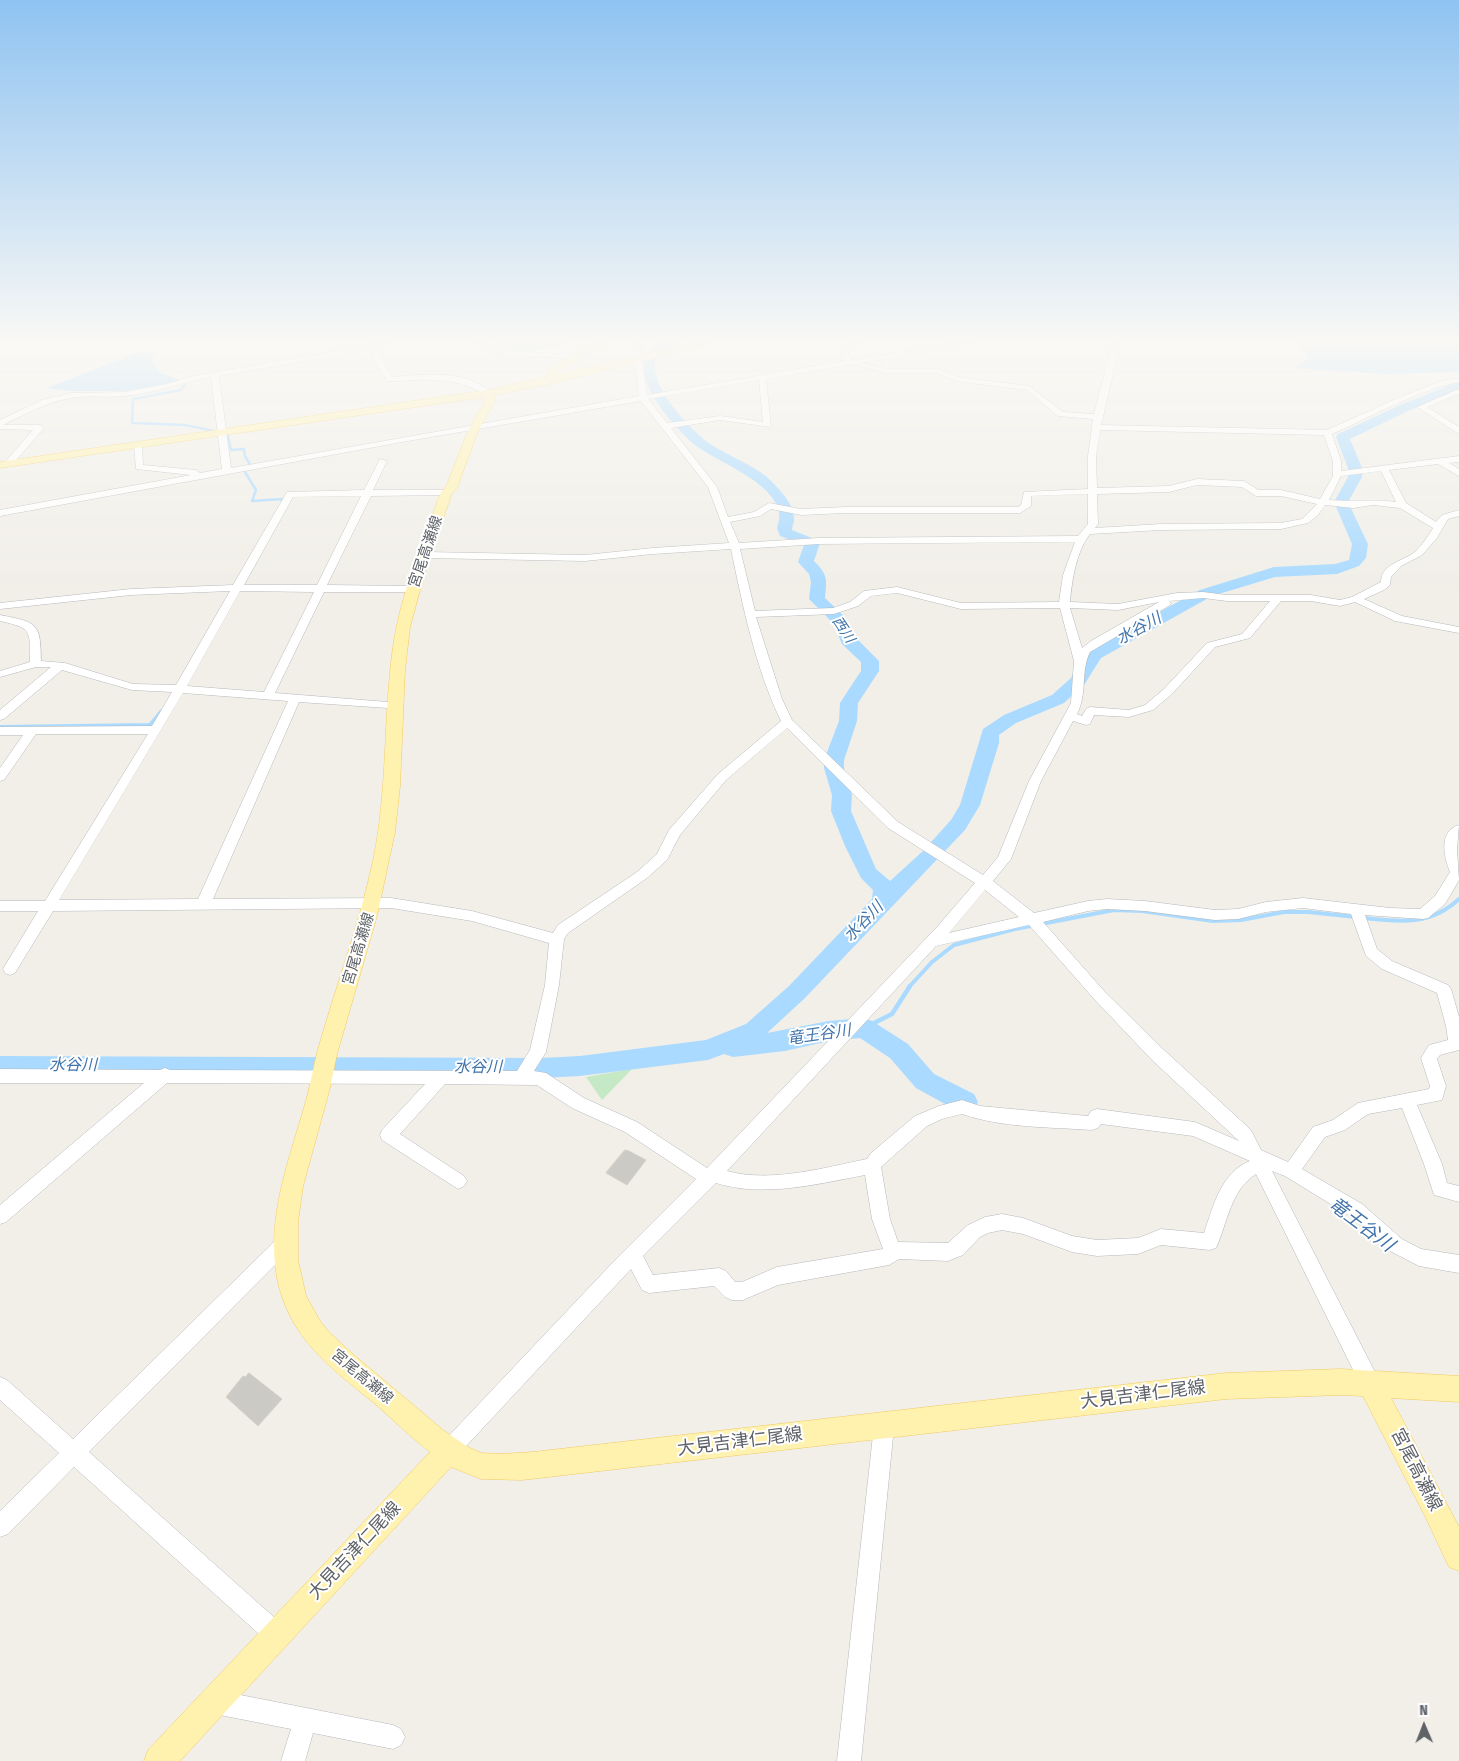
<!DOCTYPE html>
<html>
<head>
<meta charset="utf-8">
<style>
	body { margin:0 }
	#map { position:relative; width:1459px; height:1761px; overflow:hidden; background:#f1efe8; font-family:"Fira Sans Condensed",sans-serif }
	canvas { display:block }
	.north { position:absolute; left:1399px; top:1701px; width:50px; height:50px; -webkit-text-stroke:4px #fff; paint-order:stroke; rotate:359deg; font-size:14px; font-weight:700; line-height:20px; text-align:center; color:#5f6368 }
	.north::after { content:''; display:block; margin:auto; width:18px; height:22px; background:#5f6368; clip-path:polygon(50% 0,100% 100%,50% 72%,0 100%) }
</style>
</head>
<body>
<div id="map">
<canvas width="1459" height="1761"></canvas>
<div class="north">N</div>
</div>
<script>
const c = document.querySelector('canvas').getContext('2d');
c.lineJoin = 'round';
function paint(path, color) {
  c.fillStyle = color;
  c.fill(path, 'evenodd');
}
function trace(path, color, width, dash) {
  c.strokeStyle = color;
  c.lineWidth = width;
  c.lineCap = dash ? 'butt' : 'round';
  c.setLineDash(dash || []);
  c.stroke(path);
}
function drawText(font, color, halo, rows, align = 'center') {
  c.font = font + ' "Fira Sans Condensed","Noto Sans JP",sans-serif';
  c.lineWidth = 4;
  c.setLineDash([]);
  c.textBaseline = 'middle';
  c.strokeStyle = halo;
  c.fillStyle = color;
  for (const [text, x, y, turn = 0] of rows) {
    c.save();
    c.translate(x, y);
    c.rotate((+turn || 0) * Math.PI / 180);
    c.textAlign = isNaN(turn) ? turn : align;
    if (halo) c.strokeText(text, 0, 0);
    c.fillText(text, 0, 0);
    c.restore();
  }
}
const green = new Path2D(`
	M632 1069 602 1100 586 1077Z`);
const water = new Path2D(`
	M497 342H569C555 350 509 354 497 342Z
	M1299 342H1459V372L1386 374 1294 368 1308 358Z
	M144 350 155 354 151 358 159 372 183 381 125 391H71L47 388Z`);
const streamFar3 = new Path2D(`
	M183 383 185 384 181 390 133 399 132 423 185 425 214 431
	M228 436 231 450 244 449 245 456 251 466
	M245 472 256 490 252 501 282 499V502`);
const streamFar2 = new Path2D(`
	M155 719 161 711`);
const streamFar1 = new Path2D(`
	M0 727 150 725 156 718
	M1363 918C1400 922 1430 926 1459 899
	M909 987 932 962 954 945 1015 929 1114 910 1142 911 1213 921 1241 920 1284 912H1308L1356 917`);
const stream = new Path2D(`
	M864 1028 892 1014 910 986`);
const river = new Path2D(`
	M664 342H680C675 347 665 347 660 353 639 376 690 430 709 443 732 459 758 465 776 486 784 495 795 507 794 520 794 523 792 527 792 530L817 540 820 543 814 561C828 575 827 579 825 598L846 618 856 638 879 661V671L858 703 857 721 844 760V768L852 795 851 811 876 869 890 881 923 851 951 820 960 805 983 729 1004 715 1052 695 1071 678 1080 660 1089 650 1200 590 1274 567 1335 564 1349 560 1352 544 1334 502 1348 477V468L1336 437 1338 434 1400 405 1455 383 1459 382V390L1408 411 1350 439 1362 468V477L1348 502 1368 544 1366 558 1359 566 1337 574 1275 577 1212 596 1101 658 1084 685 1064 703 1016 723 999 735V743L980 805 965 830 805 998 767 1033 829 1021 864 1018 872 1021 908 1044 934 1074 974 1094 978 1102 974 1110 965 1113 956 1110 916 1088 890 1058 860 1038 829 1041 785 1051 733 1057 724 1054 708 1060 580 1076 541 1078 0 1076V1056L541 1058 580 1056 706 1040 746 1024 789 986 872 899 873 890 861 878 845 846 831 811 832 795 824 768V760L839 721 840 703 861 671V662L842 644 833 623 809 599 811 582 809 574 798 562 804 545 780 536 777 528C794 488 717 463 695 445 672 426 613 360 664 342Z`);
const building = new Path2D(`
	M625 1150 629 1151 646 1160 627 1185 606 1173Z
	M249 1373 282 1399 258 1426 226 1397 243 1376 245 1377Z`);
const minor = new Path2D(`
	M383 342H393L383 347V352L380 355 392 377C424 374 467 369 492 393L485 395C463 380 440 379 414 380 406 380 396 382 387 381L372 358 375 349 219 376 231 468 639 396 633 342H640L647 395 844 361 840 353 851 342H859L848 353 851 360 959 342H973L970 344 862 363 885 369H937L958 377 1029 386 1063 412 1094 414 1109 357 1110 342H1117V357L1101 425 1327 430 1396 399 1441 381 1459 378V382C1415 391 1373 416 1332 434L1341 461V471L1459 456V462L1449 463 1459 469V476L1438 464 1389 470 1406 503 1436 522 1442 515 1459 510V516L1448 519 1437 538 1422 555 1401 566 1391 577 1390 585 1384 590 1364 599 1402 616 1459 627V633L1395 621 1355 602 1340 606 1311 601H1281L1250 638 1215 647 1172 694 1153 710 1129 717 1094 715 1090 724 1086 725 1073 721 1041 781 1011 859 993 881 1034 913 1088 901 1107 899 1145 901 1215 910 1238 909 1266 902 1303 898 1390 908 1420 909 1435 896 1450 872C1444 857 1438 831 1459 825L1457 849 1459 880 1445 904 1428 918 1423 919 1365 915 1377 949 1392 961 1448 985 1451 989 1459 1017V1050L1440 1055 1437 1059 1446 1086 1442 1100 1417 1105 1442 1164 1447 1183 1459 1186V1202L1434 1195 1424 1164 1402 1108 1368 1114 1345 1130 1325 1137 1302 1169 1362 1204 1402 1239 1421 1249 1459 1255V1273L1419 1266 1390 1251 1350 1216 1285 1176 1272 1171 1377 1376 1380 1383 1377 1390 1370 1393 1363 1390 1256 1174C1230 1191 1228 1222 1216 1248L1210 1250 1161 1245 1138 1254 1097 1256 1072 1252 1023 1234 1002 1230 988 1233 980 1237 963 1255 948 1261 899 1259 889 1265 778 1285 743 1300H732L725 1297 714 1286 649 1293 642 1290 631 1269 456 1457 449 1460 442 1457 439 1450 442 1443 618 1257 696 1179 625 1132 572 1108 537 1085 445 1084 400 1134 464 1176 467 1181 464 1186 458 1189 382 1140 380 1135 382 1130 425 1084 167 1083 6 1222 0 1224V1205L144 1083H0V1069L160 1070 165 1068 170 1070 517 1071 530 1050 545 985 549 943 472 921 391 908 53 911 15 973 10 975 5 973 3 969 38 911H0V901H45L148 734H36L4 780 0 781V768L23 735H0V727L152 726 172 692 132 690 62 670 4 719 0 720V710L51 667H36L0 677V671L30 662C30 630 32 628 0 621V615C36 622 41 622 41 661L65 663 133 684 176 685 230 591 131 595 0 609V603L131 589 233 585 287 492 364 490 380 459 387 461 373 490H450V494L447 495 371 496 327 585 412 586 417 589 412 592H324L275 693 388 702 394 705 388 708 299 702 213 899 391 898 472 911 553 933 558 925 637 872 657 854 669 830 718 774 781 721C755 667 743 607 731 549L653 554 585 561 425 558 420 555 425 552 585 555 653 548 729 543 708 487 641 401 402 442 0 516V510L191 475 136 469 134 445 138 442 142 445 143 465 196 470 200 473 222 469 211 377C182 382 155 393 125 396 107 398 89 395 71 398 47 402 25 414 3 425H40L44 428 11 466H5V462L33 430 0 429V420L42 400 72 393 124 392 167 384 189 377ZM853 364 885 373H936L956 381 1027 390 1058 416 1093 419 1088 456V489L1024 492 1021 505 1018 507H845L801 509 769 503 754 512 728 517 717 487 671 428 720 420 771 427 766 379ZM759 380 763 422 720 416 667 423 648 399ZM1100 430 1324 435 1333 461V476L1320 499 1281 490H1258L1244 481 1197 479 1169 486 1097 488 1096 456ZM1381 471 1396 502C1373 499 1351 502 1329 500L1341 476ZM1197 485 1242 487 1256 496H1281L1317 504 1302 519 1281 523 1161 524 1095 528 1098 524 1097 494 1169 492ZM1088 494V524L1078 536 819 538 739 543 730 522 760 516 771 509 801 515 845 513H1020L1031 506V496ZM361 496 317 585H244L293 497ZM1325 505 1353 508 1373 505 1400 508 1433 528C1429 535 1422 545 1416 551 1405 561 1381 563 1381 582L1352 597 1340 600 1311 595H1227L1203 592 1177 593 1118 604 1070 602C1072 580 1076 552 1090 534L1161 530 1281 529 1308 523 1318 515ZM1075 542 1063 575 1059 602 961 603 897 587 864 591 850 602 833 608 755 611 740 549 819 544ZM240 591 314 592 264 692 187 686ZM897 593 961 609 1060 608 1074 661 1071 703 1029 781 998 857 983 875 898 822 792 720 782 699 756 617 834 614 858 606 871 596ZM1203 598 1227 601H1270L1242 634 1207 643 1164 689 1145 705 1129 710 1090 707 1086 709 1082 716 1077 714C1088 693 1080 672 1090 652L1170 605 1171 603 1169 601ZM1159 602 1091 641 1082 648 1070 608 1118 610ZM183 693 288 701 198 899 59 900ZM787 728 888 828 975 883 937 927 707 1168 637 1122 584 1098 546 1073 534 1071 546 1052 559 985 564 939 568 933 647 878 667 860 680 835 726 780ZM985 890 1019 917 949 933ZM1303 908 1351 914 1366 956 1382 969 1437 993 1446 1026 1448 1040 1429 1045 1421 1058 1430 1086 1429 1089 1358 1103 1333 1120 1313 1127 1288 1162 1261 1150 1251 1130 1164 1050 1105 992 1043 922 1088 911 1107 909 1145 911 1215 920 1238 919 1266 912ZM1029 925 1095 1000 1152 1060 1239 1141 1195 1122 1097 1109 1091 1111 1088 1116 980 1106 962 1100 939 1106 915 1116 871 1153 867 1159C823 1168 771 1183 727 1171L936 946ZM962 1114C1003 1128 1049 1127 1092 1130L1098 1128 1101 1124 1193 1136 1250 1161C1221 1172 1213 1207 1204 1233L1161 1229 1138 1238 1097 1240 1072 1236 1023 1218 1002 1214 985 1217 968 1225 948 1243 898 1242 890 1219 881 1167 927 1126 942 1119ZM865 1175 872 1219 883 1249 777 1267 742 1282H735L726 1271 719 1268 653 1275 643 1256 716 1183C764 1198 817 1184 865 1175Z
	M477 342H485L489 346 497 350 577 355 581 357 577 359 496 354 483 350Z
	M1459 389V394L1427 407 1459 427V434L1417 407Z
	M286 1234 292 1236 295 1242 292 1248 89 1452 285 1627 288 1635 285 1643 277 1646 269 1643 74 1467 8 1534 0 1537V1511L59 1453 0 1400V1377L7 1380 73 1439 280 1236Z
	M884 1416 891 1419 894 1426 861 1761H837L874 1426 877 1419Z
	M215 1690 393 1725 401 1729 405 1737 401 1745 393 1749 313 1733 305 1761H281L291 1729 215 1714 207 1710 203 1702 207 1694Z`);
const major = new Path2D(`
	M599 342H610L557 371 555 375 699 342H713L711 344 554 383 494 395 495 401 478 431 457 488 452 493 426 568 410 627 405 670 400 786 395 832 377 916 337 1054 330 1088 303 1186 298 1222V1260L306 1296 320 1321 328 1331 348 1350 443 1430 468 1447 481 1453 501 1454 533 1452 1226 1373 1341 1369 1459 1376V1402L1391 1398 1459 1527V1571L1449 1567 1426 1518 1363 1396 1341 1395 1226 1399 522 1480 481 1479 451 1467 180 1761H144L148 1750 430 1452C410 1437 393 1419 374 1403 330 1367 289 1338 277 1278 266 1217 289 1161 305 1104 310 1087 313 1069 317 1053 335 988 359 926 373 861 388 790 383 718 393 647 401 593 422 543 441 492L446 487 468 431 485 401 484 397 0 468V462L488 390 546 377 550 367Z`);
const farWaternames = [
	["西川",843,630,56]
];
const streetNames = [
	["宮尾高瀬線",426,552,-71],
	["宮尾高瀬線",359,949,-73],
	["宮尾高瀬線",362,1377,40]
];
const waterNames = [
	["水谷川",1139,629,-29],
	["水谷川",864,922,-46],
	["竜王谷川",819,1035,-8],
	["水谷川",73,1066],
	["水谷川",478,1068]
];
const nearStreetnames = [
	["大見吉津仁尾線",1143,1395,-7],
	["大見吉津仁尾線",740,1442,-7],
	["宮尾高瀬線",1416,1470,63],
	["大見吉津仁尾線",355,1551,-47]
];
const nearWaternames = [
	["竜王谷川",1361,1225,37]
];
paint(green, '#c5e8c5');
paint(water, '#aadaff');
trace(streamFar3, '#aadaff', 2.5);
trace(streamFar2, '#aadaff', 3);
trace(streamFar1, '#aadaff', 4);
trace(stream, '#aadaff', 4.5);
paint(river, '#aadaff');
paint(building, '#cccac5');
trace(building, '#d6d1c6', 1);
trace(minor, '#b5b8bc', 1);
trace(major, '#f2c960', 1);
paint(minor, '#fff');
paint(major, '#fff2af');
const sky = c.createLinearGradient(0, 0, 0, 588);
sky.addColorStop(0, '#8fc3f1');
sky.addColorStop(0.58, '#f9f8f5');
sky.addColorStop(1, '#f9f8f500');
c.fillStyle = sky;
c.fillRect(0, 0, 1459, 588);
drawText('italic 14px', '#4174aa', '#fff', farWaternames);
drawText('15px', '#5f6368', '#fff', streetNames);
drawText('italic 16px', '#4174aa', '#fff', waterNames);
drawText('18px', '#5f6368', '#fff', nearStreetnames);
drawText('italic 19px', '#4174aa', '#fff', nearWaternames);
</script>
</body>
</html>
